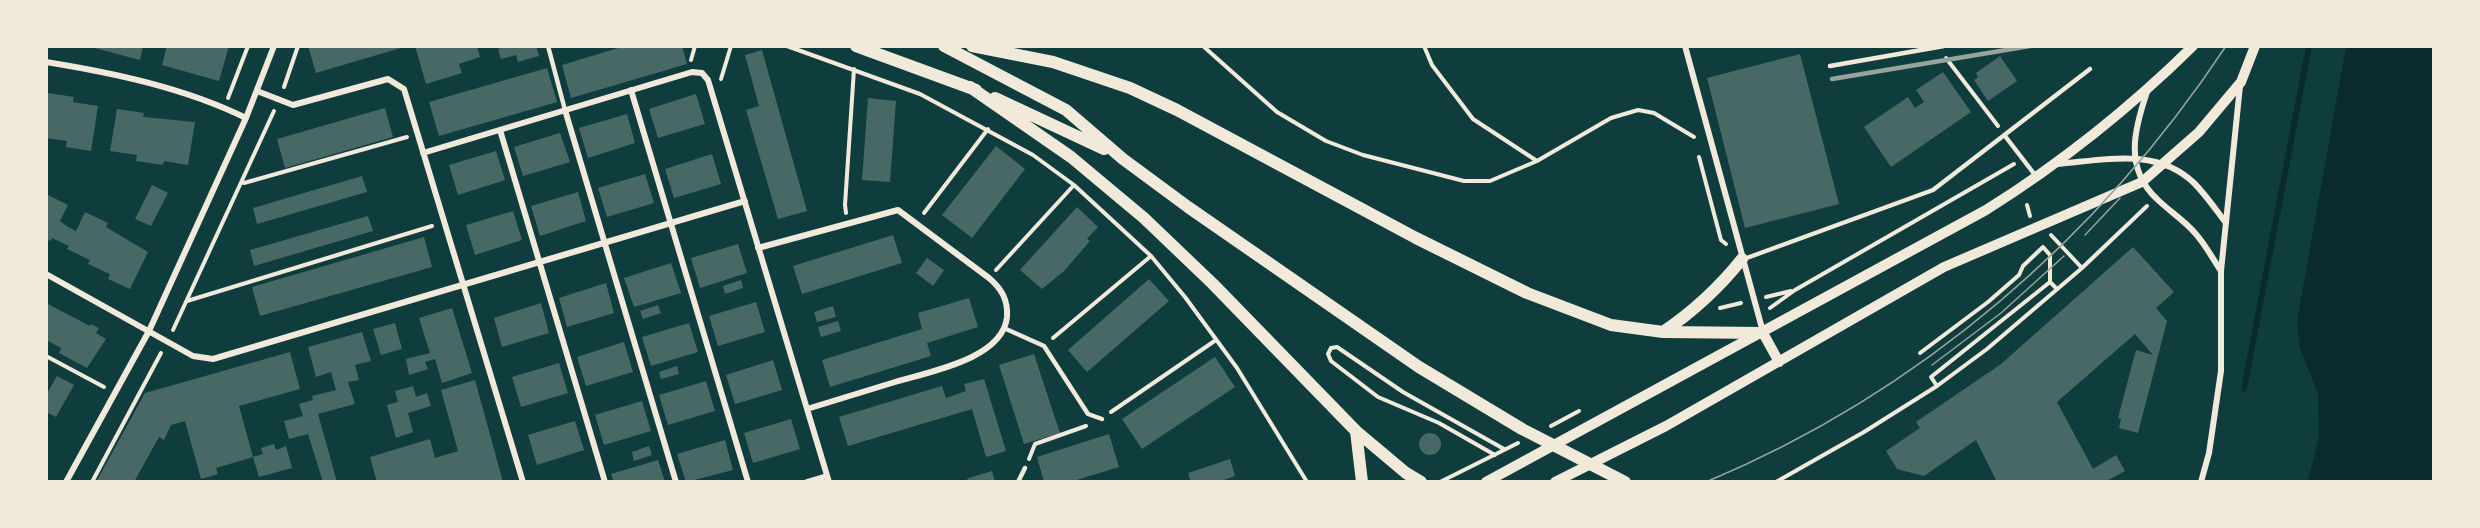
<!DOCTYPE html>
<html>
<head>
<meta charset="utf-8">
<style>
	body { margin:0 }
	#map { position:relative; width:2480px; height:528px; overflow:hidden; background:#0f3d3e; font-family:Raleway,sans-serif }
	canvas { display:block }
	.frame { position:absolute; inset:0; border:48px solid #f1e9da; pointer-events:none }
</style>
</head>
<body>
<div id="map">
<canvas width="2480" height="528"></canvas>
<div class="frame"></div>
</div>
<script>
const c = document.querySelector('canvas').getContext('2d');
c.lineJoin = 'round';
function paint(path, color) {
  c.fillStyle = color;
  c.fill(path, 'evenodd');
}
function trace(path, color, width, dash) {
  c.strokeStyle = color;
  c.lineWidth = width;
  c.lineCap = dash ? 'butt' : 'round';
  c.setLineDash(dash || []);
  c.stroke(path);
}
const water = new Path2D(`
	M2346 47H2433V481H2308L2319 437 2318 394 2300 348 2297 321Z`);
const stream = new Path2D(`
	M2244 389 2309 46`);
const building = new Path2D(`
	M87 46H143L140 60Z
	M167 46H229L219 81 162 65Z
	M308 46H404V47L316 73Z
	M415 46H477L480 57 459 64 462 73 426 84Z
	M505 46H536L539 56 518 62 516 55 501 59 498 49Z
	M625 46H682L687 64 571 98 562 65Z
	M762 50 807 211 778 219 746 110 759 106 745 55Z
	M1800 54 1839 204 1745 228 1707 78Z
	M2000 56 2017 81 1988 101 1974 80 1978 77 1976 73Z
	M547 68 557 102 439 136 429 102Z
	M1943 72 1971 112 1891 167 1864 127 1908 97 1915 108 1924 102 1916 90Z
	M48 93 74 97 73 102 98 106 91 151 66 147 67 141 46 138Z
	M696 94 705 124 658 138 649 109Z
	M868 98 896 101 890 182 862 180Z
	M385 108 393 137 285 168 277 139Z
	M117 109 144 113 143 117 195 122 188 165 164 161 163 165 136 161 137 155 110 151Z
	M627 114 635 143 588 158 579 128Z
	M560 133 570 162 523 176 514 147Z
	M996 146 1025 169 972 238 942 215Z
	M496 151 505 180 458 195 449 165Z
	M712 154 721 184 674 198 665 169Z
	M645 174 654 203 607 217 598 188Z
	M362 176 367 192 257 224 253 208Z
	M152 185 168 193 151 226 135 219Z
	M578 192 586 221 540 236 531 206Z
	M46 194 68 205 60 221 68 227 76 231 85 212 108 223 106 227 148 252 130 289 108 279 110 274 88 264 90 260 67 249 69 246 52 238 51 241 46 239Z
	M1077 207 1098 227 1087 239 1090 241 1064 271 1042 289 1020 270Z
	M513 211 522 240 475 255 466 225Z
	M368 216 373 231 254 266 250 250Z
	M893 235 902 263 802 294 793 266Z
	M424 237 432 267 260 316 252 287Z
	M738 244 747 273 700 288 691 258Z
	M2133 247 2174 292 2156 308 2167 321 2138 433 2119 428 2121 419 2118 418 2136 350 2153 355 2135 334 2057 402 2093 469 2116 455 2125 471 2105 482H1997L1976 440 1924 476 1897 469 1886 451 1920 428 1916 422 2001 364Z
	M927 258 944 270 933 286 916 273Z
	M671 263 681 293 634 307 624 278Z
	M1149 279 1169 301 1087 372 1068 350Z
	M741 280 743 288 725 294 723 286Z
	M606 283 614 313 567 327 559 298Z
	M969 298 978 327 927 343 931 356 830 387 822 360 922 329 918 313Z
	M756 302 765 332 718 346 709 316Z
	M46 303 90 326 91 324 99 328 96 333 106 339 87 368 59 353 61 348 46 340Z
	M541 303 549 333 502 347 494 318Z
	M658 305 661 313 643 319 640 311Z
	M833 306 836 317 817 322 814 312Z
	M452 308 472 373 442 383 435 359 425 362 428 369 409 375 406 359 430 353 419 318Z
	M838 321 841 331 821 337 818 327Z
	M395 323 402 349 381 355 373 329Z
	M689 323 698 352 651 366 642 337Z
	M362 332 371 361 355 365 359 380 348 382 355 404 318 414 337 482H323L308 434 289 439 284 421 303 416 299 404 313 400 312 396 336 390 331 372 316 377 308 347Z
	M624 342 633 372 586 386 577 357Z
	M290 352 300 389 239 406 253 457 216 468 218 474 201 479 185 421 171 425 164 440 159 437 134 482H96L145 393Z
	M1034 354 1060 433 1024 444 999 365Z
	M1215 357 1235 387 1142 449 1122 419Z
	M773 360 782 390 735 404 726 375Z
	M559 363 568 393 521 407 512 377Z
	M677 366 679 374 661 379 659 372Z
	M57 376 74 385 56 417 46 412V395Z
	M984 379 1006 451 986 457 972 409 848 446 839 417 942 386 946 398 966 391 964 384Z
	M475 380 503 482H377L370 457 430 439 435 458 458 451 441 390Z
	M706 381 715 411 668 425 659 395Z
	M413 386 416 397 427 393 431 406 408 413 413 432 396 438 387 405 398 402 395 391Z
	M642 401 651 431 604 445 595 415Z
	M791 419 800 449 753 463 744 433Z
	M575 421 584 450 537 465 528 435Z
	M1419 444a11 11 0 1 1 22 0a11 11 0 1 1-22 0Z
	M1109 434 1119 467 1070 482H1044L1037 457Z
	M725 440 733 470 686 482 677 454Z
	M274 444 276 450 286 446 292 468 259 477 253 457 263 454 261 448Z
	M649 446 652 455 634 461 632 452Z
	M1230 459 1235 476 1218 482H1191L1188 473Z
	M658 460 665 482H614L611 474Z
	M992 471 995 482H964L969 478Z`);
const path = new Path2D(`
	M787 46 920 94 1033 155 1074 185 1151 256 1185 297 1237 368 1307 482
	M1203 46 1277 112 1326 141 1363 155 1464 181H1490L1537 161 1611 118 1638 110 1654 113 1694 137
	M1424 46 1432 65 1473 119 1537 161
	M1946 58 1998 126
	M691 60 695 46
	M721 79 731 46
	M284 87 298 46
	M228 98 248 46
	M1699 157 1721 240 1726 244
	M244 183 407 137
	M2027 205 2030 216
	M846 213 845 205 854 69
	M924 213 988 129
	M2051 235 2082 268
	M2043 247 2050 255V282L2057 289
	M996 270 1074 185
	M1766 297 1791 291
	M187 301 432 226
	M1720 308 1741 303
	M1770 308 1795 290 2014 164
	M173 330 274 111
	M1053 338 1151 256
	M1920 353 1988 302 2019 275 2023 266 2043 247
	M46 356 104 387
	M1937 386 1931 377 2050 282
	M1111 412 1216 340
	M1551 426 1579 411
	M1495 455 1439 423 1378 397 1331 361 1328 354 1331 348 1337 347 1403 392 1504 449
	M1029 459 1035 444 1086 426
	M92 482 161 353
	M1440 482 1518 443
	M1776 482 1864 432 1937 386 1987 349 2082 268 2147 206`);
const service = new Path2D(`
	M548 46 565 110
	M1830 66 1944 46
	M2005 136 2035 175
	M1744 259 1933 190 2090 69
	M1006 329 1044 346 1088 414 1102 419
	M1018 482 1025 468`);
const minor = new Path2D(`
	M1685 46 1763 332
	M46 62C114 73 185 88 246 118
	M631 90 748 482
	M257 91 293 105 388 79 404 89 523 482
	M2147 92C2134 130 2124 168 2157 199 2169 211 2184 220 2195 233 2205 244 2213 259 2221 271
	M565 110 676 482
	M500 130 605 482
	M423 153 692 72 702 73 708 80 829 482
	M2058 164C2104 160 2157 147 2194 183 2206 195 2216 210 2226 223
	M758 248 898 210 989 278C1002 289 1008 300 1007 317 1003 359 928 372 895 382 865 391 836 400 807 409
	M46 274 193 356 213 359 745 201
	M66 482 149 331 246 118 274 46
	M807 482 827 476
	M2201 482 2209 453 2221 371V271L2240 86`);
const tertiary = new Path2D(`
	M1763 333 1779 362
	M1486 482 1986 210C2061 163 2130 108 2193 46
	M1555 482 1666 426 1944 267 2142 182 2199 132 2241 82 2255 46`);
const secondary = new Path2D(`
	M856 46 976 90
	M944 46 1066 110 1123 159 1188 207 1419 367 1522 429 1625 482
	M972 46 1053 62 1130 88 1177 110 1416 238 1527 293 1611 325 1663 332 1763 333
	M970 87 1071 157 1144 218 1213 284 1356 431 1406 473 1421 482
	M995 98 1104 149
	M1663 332C1694 311 1718 289 1742 259
	M1356 431 1362 482`);
const tram = new Path2D(`
	M2085 235 2120 198
	M1932 365 2001 313 2064 256
	M1706 482C1919 393 2099 238 2226 46`);
const rail = new Path2D(`
	M1832 79 2030 46`);
paint(water, '#0a2a2b');
trace(stream, '#0a2a2b', 6);
paint(building, '#486865');
trace(path, '#f1e9da', 4);
trace(service, '#f1e9da', 4.5);
trace(minor, '#f1e9da', 6);
trace(tertiary, '#f1e9da', 10);
trace(secondary, '#f1e9da', 12);
trace(tram, '#97a49c', 1.5);
trace(rail, '#97a49c', 4.5);
</script>
</body>
</html>
